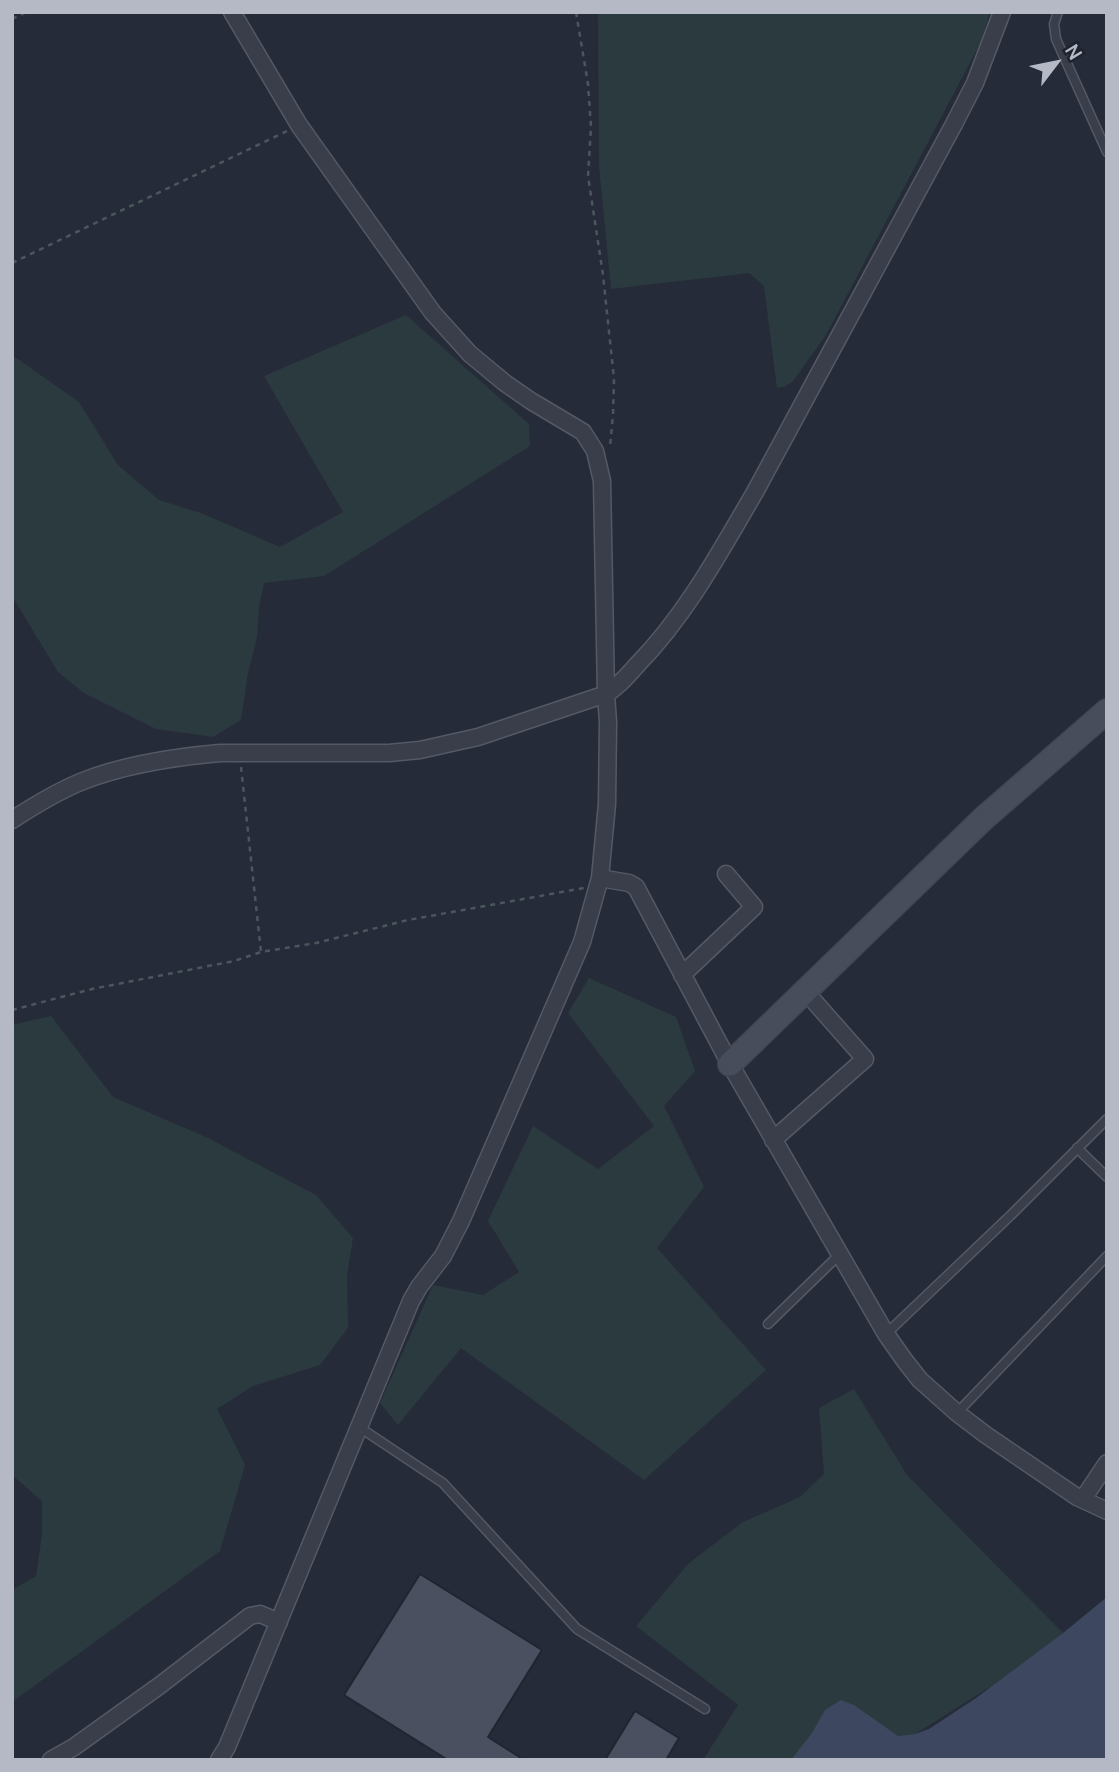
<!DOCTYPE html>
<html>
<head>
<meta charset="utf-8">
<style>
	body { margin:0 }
	#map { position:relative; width:1119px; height:1772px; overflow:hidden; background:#262b39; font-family:Manrope,sans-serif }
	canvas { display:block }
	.frame { position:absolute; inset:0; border:14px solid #b5b9c5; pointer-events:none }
	.north { position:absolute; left:1021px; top:28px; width:70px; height:70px; -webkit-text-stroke:5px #1e232f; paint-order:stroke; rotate:58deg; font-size:19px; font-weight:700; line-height:28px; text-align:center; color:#b5b9c5 }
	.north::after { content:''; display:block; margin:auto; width:24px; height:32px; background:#b5b9c5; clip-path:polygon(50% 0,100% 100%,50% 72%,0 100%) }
</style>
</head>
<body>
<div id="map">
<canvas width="1119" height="1772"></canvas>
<div class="frame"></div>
<div class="north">N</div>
</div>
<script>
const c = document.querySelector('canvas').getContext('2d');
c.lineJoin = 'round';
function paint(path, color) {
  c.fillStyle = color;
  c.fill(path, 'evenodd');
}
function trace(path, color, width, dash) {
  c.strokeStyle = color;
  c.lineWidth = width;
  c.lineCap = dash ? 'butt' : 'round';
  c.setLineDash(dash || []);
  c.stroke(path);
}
const green = new Path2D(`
	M598 12H990L981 42 826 335 793 381 786 386 777 388 764 286 749 273 611 289 599 166Z
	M406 315 529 424 530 446 324 576 264 583 259 607 257 637 248 673 241 720 213 737 156 729 84 693 58 672 12 596V355L79 402 118 465 159 500 201 513 280 547 343 512 264 376Z
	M589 978 676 1017 695 1071 664 1106 704 1187 657 1248 766 1370 644 1480 461 1348 398 1425 380 1403 433 1285 483 1295 519 1272 488 1221 533 1126 598 1169 654 1126 568 1013Z
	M51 1016 113 1097 208 1138 316 1195 353 1238 347 1276 348 1328 320 1365 253 1386 217 1409 245 1465 220 1551 12 1702V1590L36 1576 42 1534V1501L12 1475V1025Z
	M854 1389 907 1475 1063 1633 1001 1680 915 1734 898 1736 793 1760H703L738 1705 636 1626 689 1563 743 1522 800 1497 824 1474 819 1408Z`);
const water = new Path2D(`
	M1107 1597V1760H791L812 1733 825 1710 841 1700 854 1705 898 1736 915 1734 929 1729 976 1698 1063 1633Z`);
const building = new Path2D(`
	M420 1574 542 1650 488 1737 524 1760H448L344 1695Z
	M635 1711 679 1738 666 1760H605Z`);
const path = new Path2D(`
	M576 12 588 84 591 127 588 176 603 275 614 379 613 415 610 447
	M12 19 26 12
	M12 263 287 131
	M241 767 261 952
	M12 1010 92 989 234 961 261 952 316 943 408 920 584 888`);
const lane = new Path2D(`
	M1058 12 1054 24 1056 39 1107 152
	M1077 1148 1107 1177
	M768 1324 840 1254
	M886 1334 1011 1215 1107 1119
	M957 1413 1107 1256
	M359 1427 443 1483 577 1629 705 1709`);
const street = new Path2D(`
	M12 820C35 805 58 791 83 781 126 764 175 757 220 753H389L420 750 478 737 606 694C618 687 627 676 637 665 686 615 720 552 755 492L954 124 975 83 1002 12
	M600 878 629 883 636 887 730 1064 886 1334 905 1361 920 1380 957 1413 986 1435 1077 1497 1107 1511
	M682 975 754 907 726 874
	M773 1140 865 1059 805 991
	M1083 1499 1107 1463
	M51 1760 74 1747 159 1686 250 1616 260 1614 279 1622
	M219 1760 227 1747 411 1301 419 1287 443 1256 461 1221 582 942 600 878 607 804 608 722 606 694 602 481 595 451 583 432 531 401 505 383 470 354 433 313 299 125 232 12`);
const secondary = new Path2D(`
	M730 1064 983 819 1107 711`);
paint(green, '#2b3a3e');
paint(water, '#3d4760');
paint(building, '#4a5060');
trace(building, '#202531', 2);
trace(lane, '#545965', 11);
trace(street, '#545965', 19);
trace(secondary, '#424753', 26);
trace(path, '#4a575c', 2.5, [5, 5]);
trace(lane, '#393e4a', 8);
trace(street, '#393e4a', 16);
trace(secondary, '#484d5c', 23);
</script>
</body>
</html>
